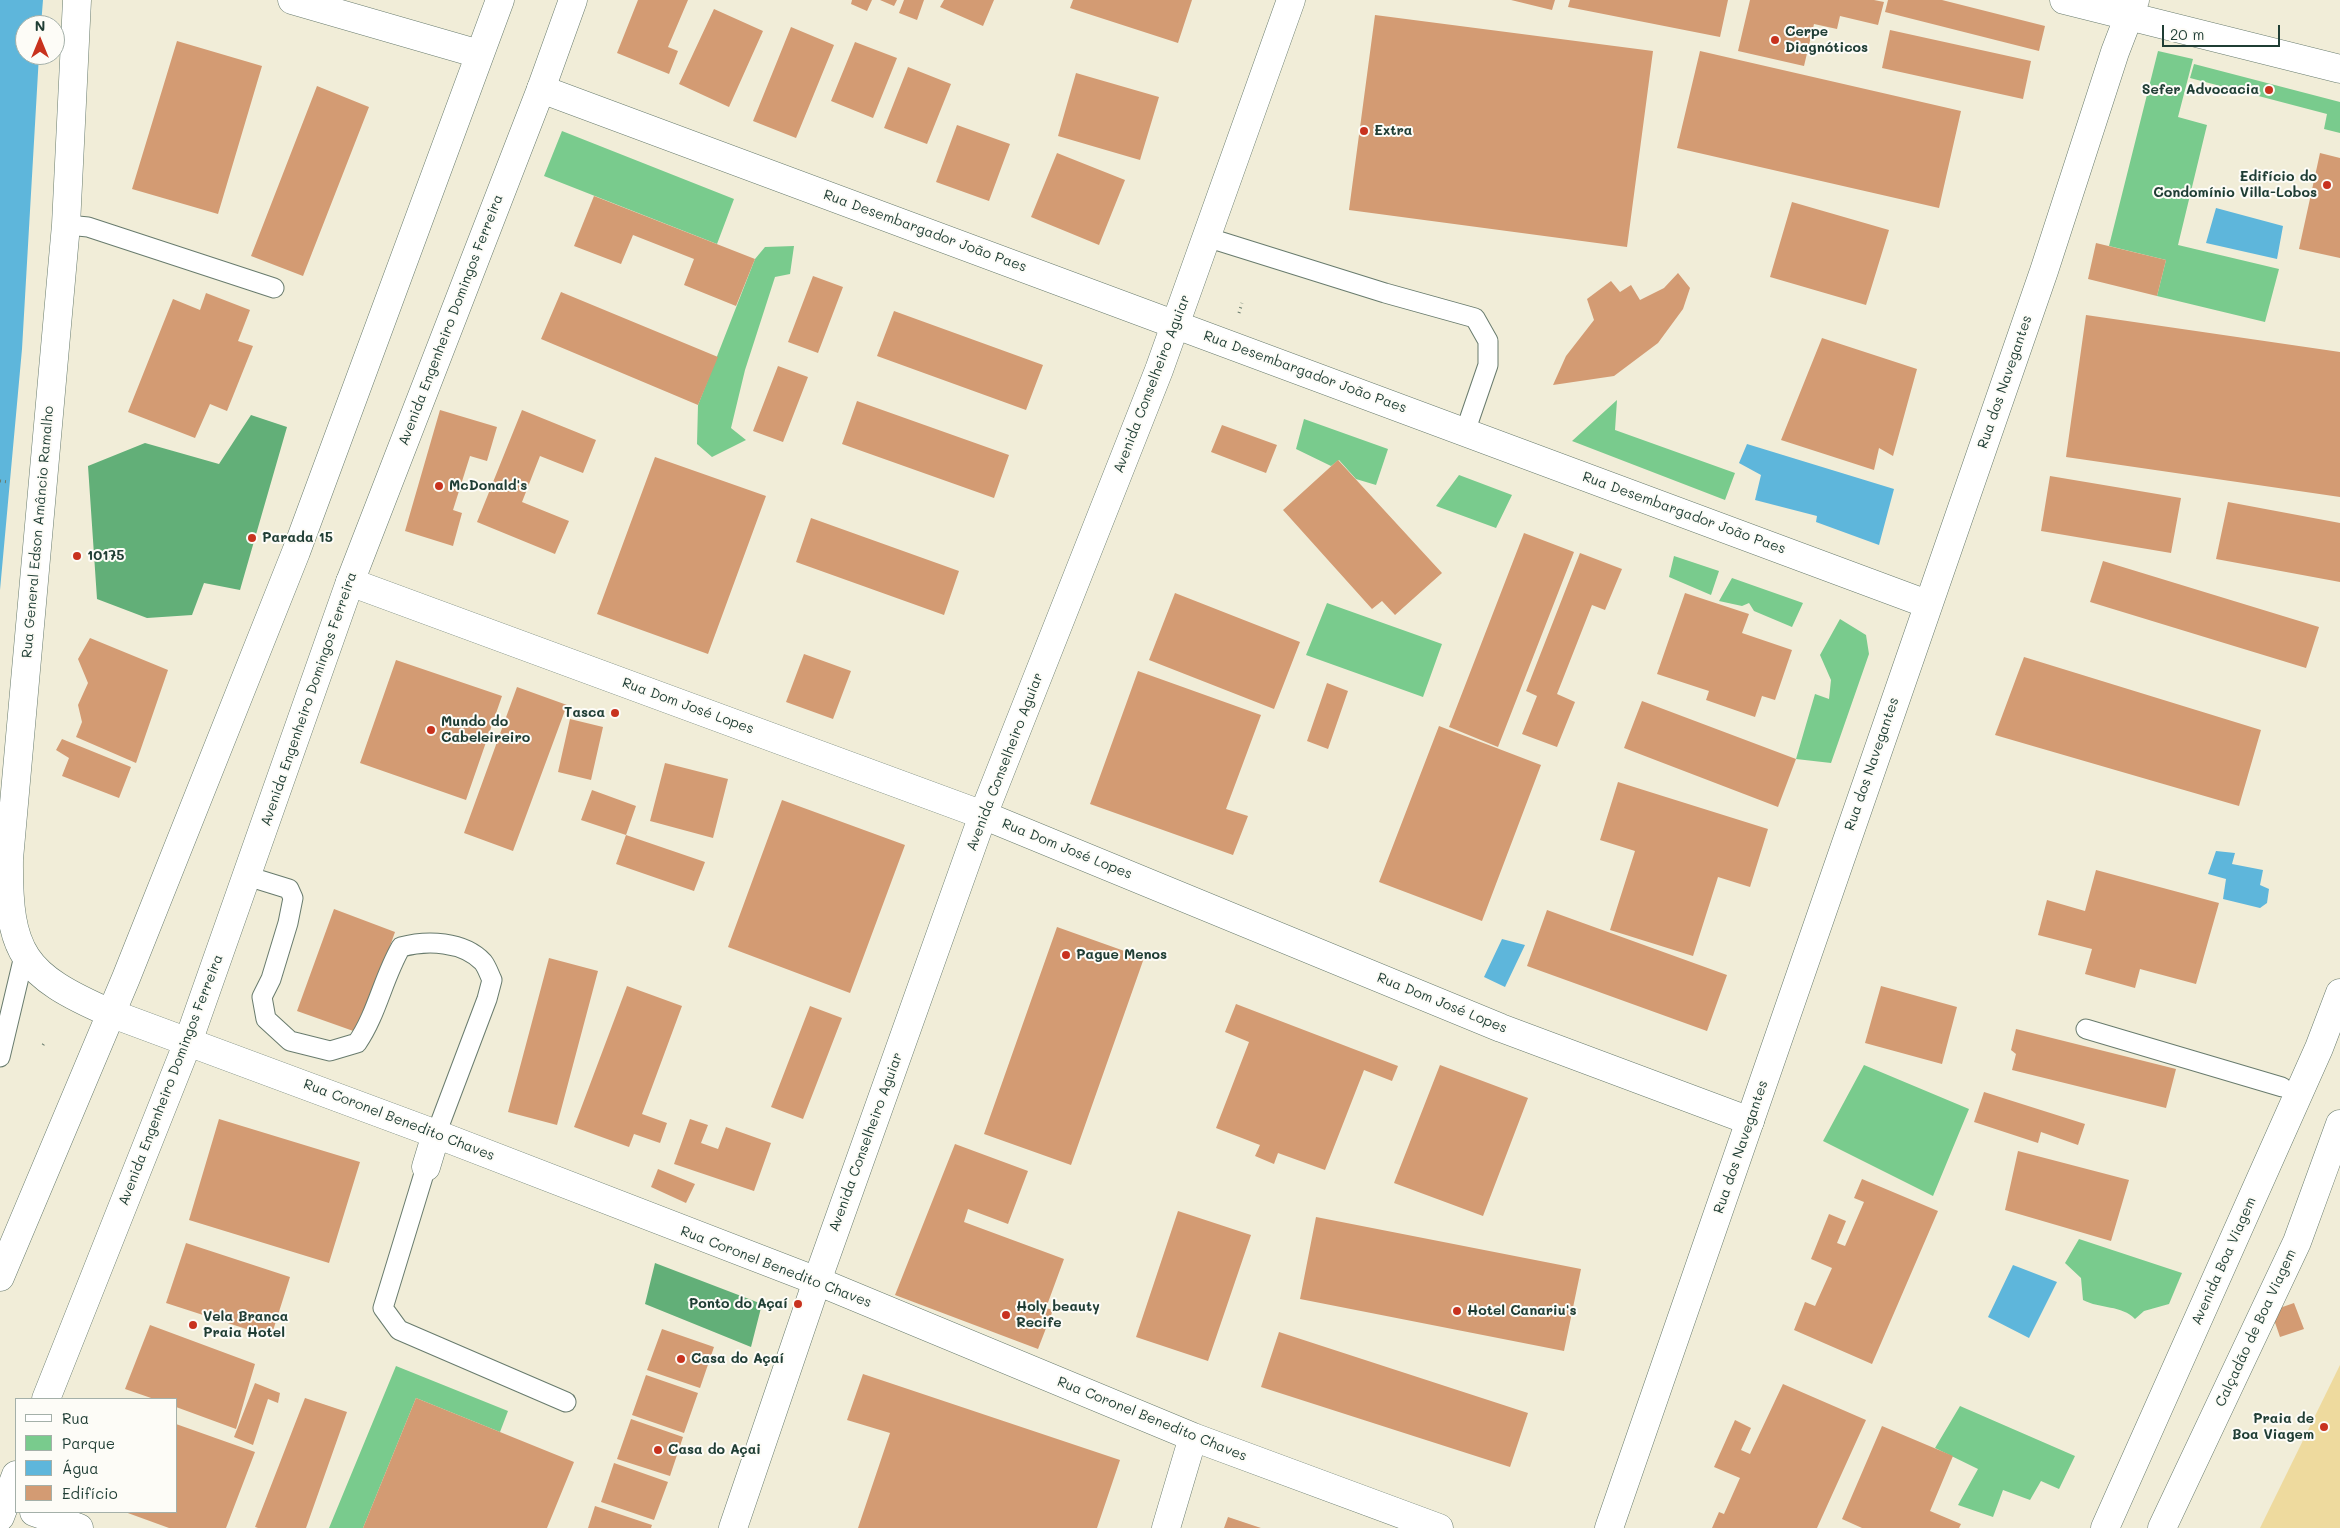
<!DOCTYPE html>
<html>
<head>
<meta charset="utf-8">
<style>
	body { margin:0 }
	#map { position:relative; width:2340px; height:1528px; overflow:hidden; background:#f1edd8; font-family:Mali,sans-serif }
	canvas { display:block }
	.legend { position:absolute; left:15px; top:1398px; width:162px; height:115px; box-sizing:border-box; background:#fdfcf7; border:1px solid #a4b0a9; margin:0; padding:6px 9px; list-style:none; font-size:15px; color:#1f3d34 }
	.legend li { display:flex; align-items:center; gap:10px; height:25px }
	.legend b { width:25px; border:1px solid #a4b0a9 }
	.north { position:absolute; left:15px; top:15px; width:50px; height:50px; box-sizing:border-box; background:#fdfcf7; border:1px solid #a4b0a9; border-radius:50%; rotate:0deg; font-size:14px; font-weight:700; line-height:20px; text-align:center; color:#1f3d34 }
	.north::after { content:''; display:block; margin:auto; width:18px; height:22px; background:#c8321e; clip-path:polygon(50% 0,100% 100%,50% 72%,0 100%) }
	.scale { position:absolute; left:2162px; top:25px; width:118px; height:22px; box-sizing:border-box; border:2px solid #1f3d34; border-top:0; padding-left:6px; font-size:15px; line-height:18px; white-space:nowrap; color:#1f3d34; -webkit-text-stroke:4px #fdfcf7; paint-order:stroke }
</style>
</head>
<body>
<div id="map">
<canvas width="2340" height="1528"></canvas>
<ul class="legend">
<li><b style="height:6px;background:#fff"></b>Rua</li>
<li><b style="height:14px;background:#79cb8d"></b>Parque</li>
<li><b style="height:14px;background:#5eb6db"></b>Água</li>
<li><b style="height:14px;background:#d39b73"></b>Edifício</li>
</ul>
<div class="north">N</div>
<div class="scale">20 m</div>
</div>
<script>
const c = document.querySelector('canvas').getContext('2d');
c.lineJoin = 'round';
function paint(path, color) {
  c.fillStyle = color;
  c.fill(path, 'evenodd');
}
function trace(path, color, width, dash) {
  c.strokeStyle = color;
  c.lineWidth = width;
  c.lineCap = dash ? 'butt' : 'round';
  c.setLineDash(dash || []);
  c.stroke(path);
}
function drawText(font, color, halo, rows, align = 'center') {
  c.font = font + ' Mali,sans-serif';
  c.lineWidth = 4;
  c.setLineDash([]);
  c.textBaseline = 'middle';
  c.strokeStyle = halo;
  c.fillStyle = color;
  for (const [text, x, y, turn = 0] of rows) {
    c.save();
    c.translate(x, y);
    c.rotate((+turn || 0) * Math.PI / 180);
    c.textAlign = isNaN(turn) ? turn : align;
    if (halo) c.strokeText(text, 0, 0);
    c.fillText(text, 0, 0);
    c.restore();
  }
}
const green = new Path2D(`
	M2158 51 2193 59 2178 117 2207 125 2178 245 2279 269 2265 322 2157 296 2166 260 2109 246Z
	M2194 64 2340 102V133L2324 129 2327 114 2190 78Z
	M562 131 734 199 717 244 544 176Z
	M794 246 790 274 775 277 745 370 731 428 746 440 712 457 697 444 698 405 755 259 765 247Z
	M1617 400 1615 430 1735 473 1725 500 1572 441Z
	M1304 419 1388 449 1376 485 1356 479 1339 460 1331 466 1296 449Z
	M1459 475 1512 495 1496 528 1436 506Z
	M1674 556 1719 571 1711 595 1669 577Z
	M1732 578 1803 603 1792 627 1754 611 1749 603 1742 606 1719 601Z
	M1327 603 1442 644 1423 697 1306 655Z
	M1840 619 1866 635 1869 654 1831 763 1796 759 1815 694 1829 699 1831 680 1820 655Z
	M1864 1065 1969 1109 1933 1196 1823 1141Z
	M2079 1239 2182 1273 2169 1304 2144 1311 2135 1319C2122 1305 2100 1309 2083 1300L2081 1278 2065 1263Z
	M396 1366 508 1411 500 1432 416 1398 363 1528H329Z
	M1960 1406 2075 1456 2059 1489 2041 1481 2030 1500 2003 1490 1993 1517 1958 1505 1978 1469 1935 1448Z`);
const forest = new Path2D(`
	M251 415 287 427 240 590 204 583 192 615 147 618 97 599 88 466 145 443 219 464Z
	M655 1263 762 1304 751 1347 645 1304Z`);
const sand = new Path2D(`
	M2340 1365V1528H2260Z`);
const water = new Path2D(`
	M0 0H43L41 25H25V55H39L22 349 0 590Z
	M2216 208 2283 226 2277 259 2206 243Z
	M1747 444 1894 489 1879 545 1816 522 1817 516 1755 500 1761 475 1739 463Z
	M2216 851 2235 853 2232 864 2263 870 2260 885 2269 889 2267 903 2260 908 2223 899 2226 879 2208 874Z
	M1502 939 1525 945 1505 987 1484 977Z
	M2013 1265 2057 1282 2029 1338 1988 1317Z`);
const building = new Path2D(`
	M638 0H688L668 47 678 51 669 74 617 53Z
	M852 0H872L867 11 851 4Z
	M880 0H897L894 6Z
	M904 0H924L917 20 899 13Z
	M944 0H994L983 26 940 7Z
	M1073 0H1192L1178 43 1070 8Z
	M1511 0H1555L1552 10Z
	M1570 0H1728L1720 37 1568 7Z
	M1750 0H1874L1884 2 1878 25 1840 16 1837 29 1814 24 1804 66 1738 51Z
	M1888 0H1942L2045 26 2039 51 1885 12Z
	M714 9 763 31 729 107 679 84Z
	M1375 15 1653 51 1627 247 1349 210Z
	M791 27 834 45 796 138 753 121Z
	M1890 30 2031 61 2023 99 1882 68Z
	M177 41 262 66 218 214 132 189Z
	M855 42 897 58 873 118 831 101Z
	M1700 51 1961 111 1939 208 1677 148Z
	M908 67 951 84 927 144 884 128Z
	M1076 73 1159 97 1140 160 1058 136Z
	M317 86 369 107 303 276 251 256Z
	M957 125 1010 144 989 201 936 182Z
	M1057 153 1125 180 1099 245 1031 217Z
	M2320 153 2340 158V258L2299 249Z
	M594 196 755 259 736 306 684 285 694 259 633 235 621 264 574 246Z
	M1792 202 1889 230 1866 305 1770 277Z
	M2096 243 2166 260 2157 296 2088 279Z
	M1678 273 1690 288 1683 309 1658 343 1614 376 1553 385 1566 356 1594 320 1587 299 1611 281 1620 292 1631 285 1640 300 1664 288Z
	M813 276 843 287 818 353 788 342Z
	M561 292 718 357 698 405 541 339Z
	M206 293 250 310 238 341 253 346 227 411 210 404 195 438 128 412 173 299 200 310Z
	M894 311 1043 365 1026 410 877 356Z
	M2086 315 2340 352V497L2066 457Z
	M1822 338 1917 369 1893 456 1879 448 1874 470 1781 440Z
	M778 366 808 377 783 442 753 431Z
	M857 401 1009 455 994 498 842 444Z
	M440 410 497 427 487 461 470 456 453 510 462 513 453 546 405 531Z
	M522 410 596 440 583 473 540 456 522 502 569 521 555 554 477 522Z
	M1222 425 1277 445 1266 473 1211 452Z
	M655 457 766 496 708 654 597 614Z
	M1338 460 1442 573 1395 615 1382 601 1372 609 1283 510Z
	M2050 476 2181 498 2171 553 2041 531Z
	M2228 502 2340 523V582L2216 559Z
	M811 518 959 571 944 615 796 562Z
	M1524 533 1574 552 1498 747 1449 727Z
	M1580 553 1622 569 1605 610 1592 605 1557 694 1575 702 1557 747 1522 734 1537 696 1526 691Z
	M2103 561 2319 627 2306 668 2090 602Z
	M1175 593 1300 642 1274 709 1149 660Z
	M1685 593 1749 614 1742 633 1792 650 1775 700 1762 696 1755 717 1706 700 1709 691 1657 674Z
	M90 638 168 670 136 763 76 737 82 722 78 705 88 683 78 659Z
	M804 654 851 671 833 719 786 702Z
	M2024 657 2261 730 2239 806 1995 735Z
	M396 660 502 696 466 800 360 763Z
	M1138 671 1261 715 1226 809 1248 816 1233 855 1090 804Z
	M1327 683 1348 691 1328 749 1307 741Z
	M517 687 567 705 513 851 464 833Z
	M1642 701 1796 759 1778 807 1624 748Z
	M570 719 603 727 591 780 558 772Z
	M1439 726 1541 765 1482 921 1379 882Z
	M62 739 131 767 119 798 62 776 69 758 56 750Z
	M665 763 728 779 713 838 650 821Z
	M1618 782 1768 829 1750 887 1718 877 1693 956 1610 930 1635 851 1600 840Z
	M592 790 636 806 626 835 581 820Z
	M782 800 905 845 850 993 728 947Z
	M626 835 705 862 694 891 616 864Z
	M2096 870 2219 903 2196 984 2140 969 2135 988 2085 974 2092 949 2038 935 2047 900 2085 911Z
	M334 909 395 932 359 1033 297 1011Z
	M1547 910 1727 975 1707 1031 1527 966Z
	M1057 927 1144 958 1071 1165 984 1134Z
	M549 958 598 971 557 1125 508 1112Z
	M627 986 682 1006 642 1114 667 1123 660 1143 634 1134 629 1147 574 1127Z
	M1881 986 1957 1007 1942 1064 1865 1043Z
	M1236 1004 1398 1066 1392 1081 1364 1070 1325 1170 1278 1153 1274 1164 1255 1156 1260 1145 1216 1128 1249 1042 1225 1032Z
	M810 1006 842 1018 803 1119 771 1107Z
	M2016 1029 2176 1069 2166 1108 2012 1070 2016 1054 2011 1050Z
	M1440 1065 1528 1098 1483 1216 1394 1183Z
	M1984 1092 2085 1124 2078 1145 2041 1132 2038 1143 1974 1122Z
	M219 1119 360 1162 329 1263 189 1220Z
	M690 1119 708 1125 701 1143 718 1149 726 1127 771 1143 754 1191 674 1164Z
	M955 1144 1028 1171 1008 1224 968 1209 964 1222 1064 1259 1046 1308 1053 1310 1038 1349 895 1295Z
	M2018 1151 2129 1180 2111 1241 2005 1210Z
	M658 1169 695 1184 686 1203 651 1187Z
	M1862 1179 1938 1211 1872 1364 1794 1330 1805 1302 1815 1306 1832 1268 1811 1259 1829 1214 1846 1221 1837 1243 1845 1246 1864 1202 1854 1198Z
	M1178 1211 1251 1235 1208 1361 1136 1337Z
	M1316 1217 1581 1269 1564 1351 1300 1299Z
	M186 1243 290 1277 271 1337 166 1303Z
	M2294 1303 2304 1329 2280 1337 2271 1311Z
	M150 1325 255 1364 236 1429 176 1407V1399H154L125 1389Z
	M662 1329 714 1347 700 1388 647 1370Z
	M1279 1332 1528 1413 1510 1467 1261 1387Z
	M863 1374 1120 1460 1097 1528H858L890 1433 847 1420Z
	M646 1375 698 1393 684 1433 632 1415Z
	M255 1383 280 1393 278 1403 268 1399 253 1445 234 1437Z
	M1783 1384 1866 1420 1817 1528H1712L1719 1512 1724 1514 1740 1478 1714 1467 1735 1420 1751 1428 1741 1450 1750 1454Z
	M305 1398 347 1412 306 1528H258L255 1527Z
	M416 1398 574 1462 547 1528H363Z
	M631 1419 683 1437 670 1476 617 1459Z
	M176 1424 255 1452 226 1528H169L125 1512H176Z
	M1882 1426 1953 1456 1930 1511 1961 1524 1959 1528H1862L1842 1519Z
	M614 1463 668 1482 654 1520 601 1502Z
	M595 1506 652 1525 651 1528H588Z
	M1228 1517 1261 1528H1224Z`);
const path = new Path2D(`
	M1239 313 1242 303
	M0 481 9 482
	M43 1045 45 1042`);
const lane = new Path2D(`
	M78 226 88 227 274 288
	M1206 237 1385 293 1475 318 1488 341V365L1465 432
	M247 876 289 889 293 898 288 923 271 979 262 997 266 1019 290 1041 330 1051 357 1043C377 1014 383 978 401 947 427 940 463 941 483 962 487 967 489 974 492 980L487 999 436 1134
	M2086 1029 2282 1087
	M0 1057 24 956
	M426 1167 383 1308 399 1330 566 1402`);
const street = new Path2D(`
	M292 0 479 54
	M2064 0 2340 69
	M541 89 1927 604
	M350 582 983 815 1501 1028 1750 1121
	M110 1013 436 1134 817 1281 1193 1437 1439 1528
	M426 1167 436 1134
	M34 1512 79 1528
	M1166 1528 1193 1437
	M2162 1528 2297 1242 2340 1124`);
const secondary = new Path2D(`
	M733 1528 817 1281 983 815 1159 370 1291 0
	M1609 1528 2044 271 2115 52 2135 0`);
const primary = new Path2D(`
	M77 0 66 225 9 859C8 954 23 975 110 1013
	M0 1277 126 978 296 552 500 0
	M46 1399 188 1042 350 582 541 89 573 0
	M0 1517 16 1475
	M2105 1528 2319 1048 2340 993`);
const markers = [
	[1775,40,5,"#c8321e"],
	[2269,90,5,"#c8321e"],
	[1364,131,5,"#c8321e"],
	[2327,185,5,"#c8321e"],
	[439,486,5,"#c8321e"],
	[252,538,5,"#c8321e"],
	[77,556,5,"#c8321e"],
	[615,713,5,"#c8321e"],
	[431,730,5,"#c8321e"],
	[1066,955,5,"#c8321e"],
	[798,1304,5,"#c8321e"],
	[1457,1311,5,"#c8321e"],
	[1006,1315,5,"#c8321e"],
	[193,1325,5,"#c8321e"],
	[681,1359,5,"#c8321e"],
	[2324,1427,5,"#c8321e"],
	[658,1450,5,"#c8321e"]
];
const poiNames = [
	["Cerpe",1785,32],
	["Diagnóticos",1785,48],
	["Sefer Advocacia",2259,90,"right"],
	["Extra",1374,131],
	["Edifício do",2317,177,"right"],
	["Condomínio Villa-Lobos",2317,193,"right"],
	["McDonald's",449,486],
	["Parada 15",262,538],
	["10175",87,556],
	["Tasca",605,713,"right"],
	["Mundo do",441,722],
	["Cabeleireiro",441,738],
	["Pague Menos",1076,955],
	["Ponto do Açaí",788,1304,"right"],
	["Holy beauty",1016,1307],
	["Recife",1016,1323],
	["Hotel Canariu's",1467,1311],
	["Vela Branca",203,1317],
	["Praia Hotel",203,1333],
	["Casa do Açaí",691,1359],
	["Praia de",2314,1419,"right"],
	["Boa Viagem",2314,1435,"right"],
	["Casa do Açai",668,1450]
];
const streetNames = [
	["Rua Desembargador João Paes",925,231,20],
	["Avenida Engenheiro Domingos Ferreira",451,320,-69],
	["Rua Desembargador João Paes",1305,372,20],
	["Rua dos Navegantes",2005,382,-71],
	["Avenida Conselheiro Aguiar",1152,384,-69],
	["Rua Desembargador João Paes",1684,513,20],
	["Rua General Edson Amâncio Ramalho",38,532,-85],
	["Avenida Engenheiro Domingos Ferreira",309,699,-71],
	["Rua Dom José Lopes",688,706,20],
	["Avenida Conselheiro Aguiar",1005,762,-69],
	["Rua dos Navegantes",1872,764,-71],
	["Rua Dom José Lopes",1067,849,22],
	["Rua Dom José Lopes",1442,1003,22],
	["Avenida Engenheiro Domingos Ferreira",171,1080,-69],
	["Rua Coronel Benedito Chaves",399,1120,21],
	["Avenida Conselheiro Aguiar",866,1142,-70],
	["Rua dos Navegantes",1741,1147,-71],
	["Avenida Boa Viagem",2224,1261,-66],
	["Rua Coronel Benedito Chaves",776,1267,21],
	["Calçadão de Boa Viagem",2256,1328,-65],
	["Rua Coronel Benedito Chaves",1152,1419,22]
];
paint(green, '#79cb8d');
paint(forest, '#62af78');
paint(sand, '#eeda9e');
paint(water, '#5eb6db');
paint(building, '#d39b73');
trace(lane, '#687b6d', 21);
trace(street, '#687b6d', 29);
trace(secondary, '#687b6d', 29);
trace(primary, '#687b6d', 29);
trace(path, '#687b6d', 3, [1, 4]);
trace(lane, '#fff', 19);
trace(street, '#fff', 28);
trace(secondary, '#fff', 28);
trace(primary, '#fff', 28);
for (const [x, y, r, color] of markers) {
  const dot = new Path2D();
  dot.arc(x, y, r, 0, 2 * Math.PI);
  c.fillStyle = color;
  c.fill(dot);
  trace(dot, '#fdfcf7', 2);
}
drawText('bold 14px', '#1f3d34', '#fdfcf7', poiNames, 'left');
drawText('14px', '#1f3d34', '#fdfcf7', streetNames);
</script>
</body>
</html>
